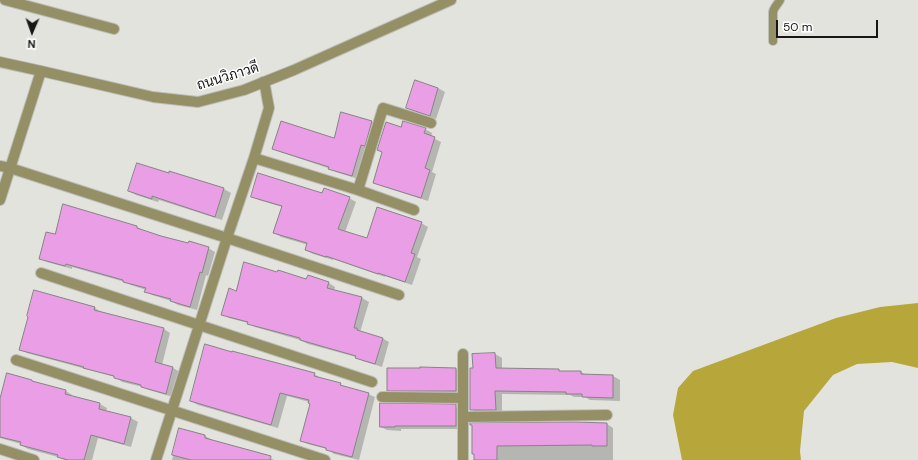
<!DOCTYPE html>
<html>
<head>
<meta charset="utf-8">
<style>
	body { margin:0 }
	#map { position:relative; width:918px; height:460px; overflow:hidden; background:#e3e3de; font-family:"DM Sans",sans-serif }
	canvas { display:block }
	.north { position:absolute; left:12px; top:12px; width:40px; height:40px; -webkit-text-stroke:3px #fff; paint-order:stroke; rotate:182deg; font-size:11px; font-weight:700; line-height:16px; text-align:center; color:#181716 }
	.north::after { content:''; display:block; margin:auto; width:14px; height:18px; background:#181716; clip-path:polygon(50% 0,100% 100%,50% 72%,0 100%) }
	.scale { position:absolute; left:776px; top:20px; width:102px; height:18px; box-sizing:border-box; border:2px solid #181716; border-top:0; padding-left:5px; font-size:12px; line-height:14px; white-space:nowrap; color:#181716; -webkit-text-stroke:3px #fff; paint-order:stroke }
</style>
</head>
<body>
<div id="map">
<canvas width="918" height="460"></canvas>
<div class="north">N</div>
<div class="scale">50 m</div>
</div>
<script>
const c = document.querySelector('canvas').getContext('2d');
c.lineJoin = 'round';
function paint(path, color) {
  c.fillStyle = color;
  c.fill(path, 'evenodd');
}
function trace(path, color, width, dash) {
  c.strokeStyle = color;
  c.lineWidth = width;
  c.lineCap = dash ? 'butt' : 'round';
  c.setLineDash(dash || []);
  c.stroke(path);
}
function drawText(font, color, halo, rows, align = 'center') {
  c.font = font + ' "DM Sans",Sarabun,sans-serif';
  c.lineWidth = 3;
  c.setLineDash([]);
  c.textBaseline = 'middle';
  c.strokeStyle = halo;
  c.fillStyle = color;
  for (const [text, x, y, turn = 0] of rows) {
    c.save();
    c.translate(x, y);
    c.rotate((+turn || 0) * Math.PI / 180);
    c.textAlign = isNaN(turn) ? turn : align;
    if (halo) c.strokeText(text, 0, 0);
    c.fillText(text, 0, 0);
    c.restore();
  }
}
const water = new Path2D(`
	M918 303V368L892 362 857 364 833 375 804 411 800 451 801 460H682L673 415 678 388 693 371 836 318 880 307Z`);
const shadow = new Path2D(`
	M416 82 438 88 445 92 436 119 414 112 408 108Z
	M342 113 372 122 379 126 358 179 336 172 331 169 280 152 273 149 334 139Z
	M402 128 425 129 432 133 431 137 441 142 432 172 436 174 428 201 381 186 374 182Z
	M170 172 224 189 231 193 222 220 159 200 158 202 136 195 129 191 169 174Z
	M323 194 349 198 356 202 345 232 367 239 421 223 428 227 417 257 421 259 412 285 385 276V277L333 259V260L313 254 306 250 308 245 281 237 275 233 282 207 259 200 252 196Z
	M64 205 137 227 144 231V232L189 244 208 248 215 252 208 276 206 275 197 310 178 305 171 301 152 295 146 292V290L131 285 125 282 72 267V269L47 262 40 258 55 235Z
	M308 276 329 283 335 287 334 291 362 298 369 302 360 332 382 338 389 342 382 367 363 361 356 357 308 344 300 340 255 327 248 323 229 318 222 314 237 292 307 281Z
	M95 308 101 312V313L164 329 170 333 162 365 173 368 180 372 173 397 149 390 143 387 122 382 115 377 27 353 20 349Z
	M495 354 502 358V369L559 370 562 372H581L586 375 613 376 620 380V401L590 400 585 397H574L570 395 502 394V413L480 414 473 410 474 369Z
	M436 369H456L463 373 459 395 395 394 388 390Z
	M7 374 32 381 38 384 66 391 72 395V397L100 404 107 408 106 412 131 418 138 422 131 447 98 438 92 460H64L58 457 28 449 21 445V444L0 438V402Z
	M314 374 321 378 340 384 346 388 368 394 375 397 359 460 334 454 327 449 308 444 301 440 311 404 309 402 287 396 278 428 198 405 191 401Z
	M452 405 459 409V429H401V431L387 430 381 427Z
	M473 424H607L613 428V460H475Z
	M180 430 205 436 212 440 269 457 274 460H172Z`);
const building = new Path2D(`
	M415 80 438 88 430 116 406 108Z
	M341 112 372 121 365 146 361 145 352 176 328 169 329 167 272 149 281 121 334 138Z
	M403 121 426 128 424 133 435 137 425 168 430 170 421 198 373 183 382 152 377 150 385 125 386 122 401 127Z
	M137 163 169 173V171L224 188 215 217 152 196V199L128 191Z
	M258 173 322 193 324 188 350 197 338 229 367 238 377 207 422 222 411 253 415 254 405 282 378 273V274L326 256V257L305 250 307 243 273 233 282 206 251 197Z
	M63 204 137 226V228L161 236 188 243 189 241 209 247 202 273 200 272 190 307 170 301 171 299 144 292 146 288 123 282V280L66 264 65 266 39 259 46 232 55 234Z
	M244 262 277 272 278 270 306 279 308 275 329 282 327 288 362 297 354 328H357V330L383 338 375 364 355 358 356 356 300 340V338L247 324 248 322 221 315 229 288 236 291Z
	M34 290 95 307 94 310 164 328 155 362 173 367 166 394 141 387V385L114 378V376L83 368 84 367 19 350 28 317 27 316Z
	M205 344 232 352V351L315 373 314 376 341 383 340 385 369 393 352 457 326 450V448L300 441 310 404 308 403 309 400 280 393 271 425 190 401Z
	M495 353 496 368 559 369V371H581V374L613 375V398L582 397V394H566V392L495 391 496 410H470V368H473L472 354Z
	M420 367 456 368V391H387V368H420Z
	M7 373 32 380V381L66 390 65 394 100 403 99 409 131 417 124 444 91 435 84 460H68L57 457 58 455 20 445 21 442 0 437V399Z
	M380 403 456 404V426H395V427H380Z
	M575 422 607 423V446H592V445L497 446V460H474V454H472V425H470V423Z
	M179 428 205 435V438L271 456 270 460H191L172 455Z`);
const service = new Path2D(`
	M773 41V12C774 7 778 4 780 0`);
const minor = new Path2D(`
	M5 0 114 29
	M254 158 358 190 414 210
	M0 166 10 168 227 238 399 295
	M358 190 383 108 431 123
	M41 273 372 382
	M16 360 325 460
	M382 397 463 398
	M463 417 607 415
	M0 449 34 460
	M156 460 227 238 254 158 269 108 265 86 263 82
	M463 460V354`);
const tertiary = new Path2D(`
	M0 62 41 71 153 97 198 102 244 90 294 70 451 0
	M0 200 41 71`);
const streetNames = [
	["ถนนวิภาวดี",228,77,-17]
];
paint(water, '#b7a73a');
paint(shadow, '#0003');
paint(building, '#ea9ee5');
trace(building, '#868386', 1);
trace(service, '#bebeba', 10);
trace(minor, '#bebeba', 12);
trace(tertiary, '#bebeba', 12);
trace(service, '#958f66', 8);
trace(minor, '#958f66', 10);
trace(tertiary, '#958f66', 10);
drawText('14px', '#181716', '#fff', streetNames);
</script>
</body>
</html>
